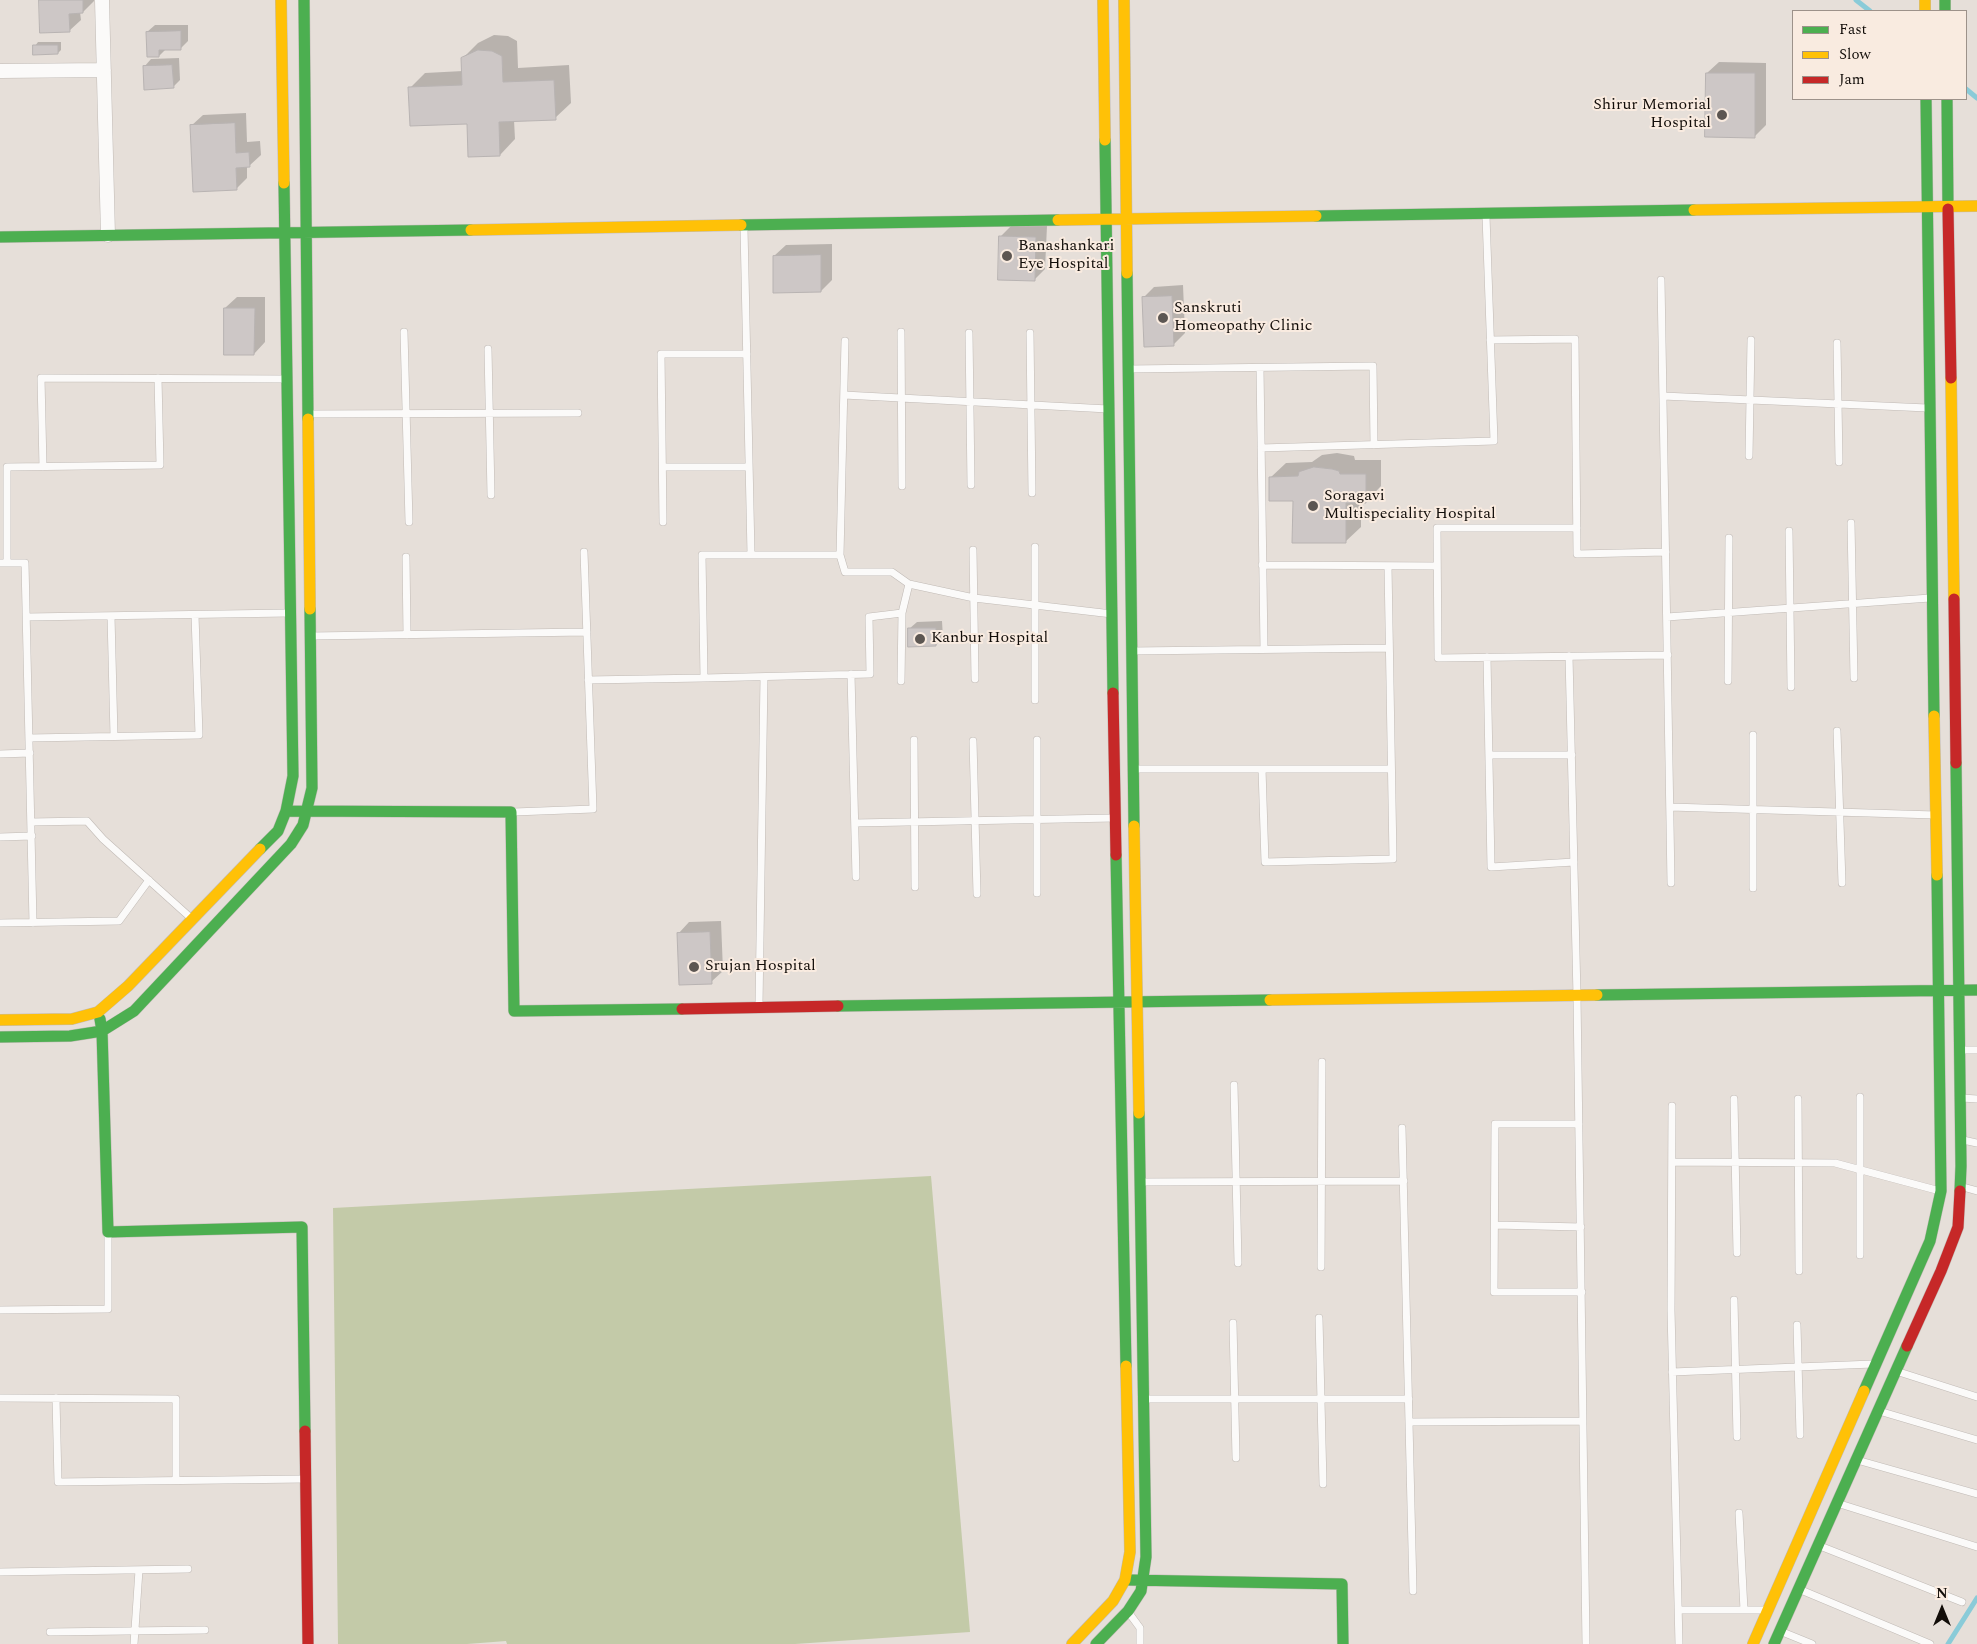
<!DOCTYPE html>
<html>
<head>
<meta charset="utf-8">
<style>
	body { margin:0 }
	#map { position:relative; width:1977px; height:1644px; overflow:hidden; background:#e6dfd9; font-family:Spectral,serif }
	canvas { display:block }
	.legend { position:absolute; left:1792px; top:10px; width:175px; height:90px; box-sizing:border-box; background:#f9ebe0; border:1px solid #9d928a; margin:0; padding:6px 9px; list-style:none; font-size:15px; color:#120d09 }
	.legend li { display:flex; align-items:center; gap:10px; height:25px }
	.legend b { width:25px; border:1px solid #9d928a }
	.north { position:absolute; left:1917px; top:1584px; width:50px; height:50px; -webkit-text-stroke:4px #f9ebe0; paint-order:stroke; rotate:0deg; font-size:14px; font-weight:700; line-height:20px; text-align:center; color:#120d09 }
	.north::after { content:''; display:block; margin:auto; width:18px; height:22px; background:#120d09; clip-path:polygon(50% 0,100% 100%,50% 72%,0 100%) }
</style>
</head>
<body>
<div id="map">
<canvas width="1977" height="1644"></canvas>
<ul class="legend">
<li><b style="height:6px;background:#4caf50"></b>Fast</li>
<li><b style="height:6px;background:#ffc107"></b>Slow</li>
<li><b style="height:6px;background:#c62828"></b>Jam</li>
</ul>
<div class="north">N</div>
</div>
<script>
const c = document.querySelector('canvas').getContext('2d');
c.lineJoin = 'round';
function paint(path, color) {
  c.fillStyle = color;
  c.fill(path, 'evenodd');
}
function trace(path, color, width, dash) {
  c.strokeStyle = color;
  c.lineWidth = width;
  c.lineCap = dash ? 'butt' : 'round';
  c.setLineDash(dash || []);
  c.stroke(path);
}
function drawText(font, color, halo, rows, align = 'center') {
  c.font = font + ' Spectral,serif';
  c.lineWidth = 4;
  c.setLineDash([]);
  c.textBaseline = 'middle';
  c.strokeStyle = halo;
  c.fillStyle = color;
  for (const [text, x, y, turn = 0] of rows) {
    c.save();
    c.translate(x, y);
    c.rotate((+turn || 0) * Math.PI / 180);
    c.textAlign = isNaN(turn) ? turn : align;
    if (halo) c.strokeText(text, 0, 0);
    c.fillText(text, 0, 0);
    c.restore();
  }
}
const green = new Path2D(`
	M931 1176 970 1632 795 1644H507L506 1641 467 1644H338L333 1208Z`);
const shadow = new Path2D(`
	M40 0H94V1L83 12H80L81 20 69 31Z
	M155 25H188V41L181 48 166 49 159 56 147 32Z
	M494 35 508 36 517 41 518 68 569 65 571 103 555 118 514 120 515 139 500 155 468 122 410 88 425 73 463 71 462 59 478 43Z
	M38 42H61V50L58 53 35 46Z
	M179 58 180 80 173 87 144 67 151 59Z
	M1719 62 1766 63V125L1755 136 1707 73Z
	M246 113 247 142 260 141 261 155 249 166H247V178L236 189 191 126 203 115Z
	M1012 225 1047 226 1045 269 1034 280 1001 236Z
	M832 244V280L821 291 774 256 786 245Z
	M1183 285 1185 333 1174 344 1143 298 1154 287Z
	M237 297H265V342L254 354 225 308Z
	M1337 453 1354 456 1355 460H1381V486L1366 502H1361V527L1345 542 1294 500 1270 478 1286 463 1312 462 1322 455Z
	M942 621 943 638 936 645 909 629 917 622Z
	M721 921 723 971 711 982 678 934 689 922Z`);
const stream = new Path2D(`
	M1856 0 1870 11
	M1966 89 1977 98
	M1948 1644 1977 1598`);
const building = new Path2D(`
	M39 0H83V13L69 14 70 32 40 33Z
	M181 31V50H159V57H147L146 32Z
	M33 45H58V54L33 55Z
	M478 50 492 51 502 56 503 82 554 80 556 120 499 122 500 156 468 157 467 124 410 126 408 87 462 85 461 58Z
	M172 65 174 88 144 90 143 66Z
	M1706 73H1755V138L1705 137Z
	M235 123 236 153 249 152 250 167 236 168 237 190 193 192 190 125Z
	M999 236 1036 237 1035 281 998 280Z
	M821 255V292L773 293V256Z
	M1172 296 1174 346 1144 347 1142 297Z
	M224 308H255L254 355H224Z
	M1314 467 1332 469 1339 471 1340 474H1366V503H1346V543H1292L1293 501H1269V477L1298 476 1299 472Z
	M908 628H936V646L908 647Z
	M710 932 712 984 679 985 677 933Z`);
const lane = new Path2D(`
	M744 228 751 554
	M1661 280 1671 883
	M404 332 409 522
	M901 332 902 486
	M969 333 971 485
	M1030 333 1032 493
	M1490 340 1575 339 1577 554 1666 552
	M1837 343 1839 462
	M488 349 491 495
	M1260 368 1264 649
	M1129 369 1373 366 1374 445
	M844 395 1108 409
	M1663 396 1927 408
	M311 414 578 413
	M1261 448 1494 441 1486 216
	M1749 456 1751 340
	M43 467 41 378 285 379
	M663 467H749
	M663 522 661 354H747
	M1851 523 1854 678
	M1577 528H1437L1438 658 1668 655
	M1789 531 1791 687
	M1035 547V700
	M973 550 975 679
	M840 555 845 341
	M406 557 407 635
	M0 563H25L33 923
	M7 563V467L160 465 158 378
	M1262 565 1437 566
	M902 613 869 617 870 674 704 678 702 555H840L845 572H892L909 584 974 598 1112 614
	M111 616 114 736
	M27 617 289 613
	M1667 617 1930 598
	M311 636 587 632
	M1132 651 1389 648
	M1569 656 1577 996 1586 1644
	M1487 657 1491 867 1574 862
	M851 674 856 877
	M588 680 704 678
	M901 681 902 613 909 584
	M1728 681 1729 538
	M1837 731 1842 883
	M1753 735V888
	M29 738 199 735 195 615
	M914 740 915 887
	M1037 740V893
	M973 741 977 894
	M0 754 30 753
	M1489 755H1572
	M1134 769H1391
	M1262 769 1265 862 1393 859 1388 566
	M1670 807 1935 815
	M514 812 593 809 584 552
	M31 822 87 821 103 839 192 919
	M855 823 1114 818
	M0 837 32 836
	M0 923 119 921 149 880
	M759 1005 764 677
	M1960 1050H1977
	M1234 1085 1238 1263
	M1860 1097V1255
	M1962 1098 1977 1099
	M1734 1099 1737 1253
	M1798 1099 1799 1271
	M1672 1106 1671 1310 1679 1644
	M1579 1124H1495L1494 1292H1582
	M1402 1128 1413 1591
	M1963 1140 1977 1143
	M1672 1162 1835 1163 1940 1191
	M1141 1182 1404 1181
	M1963 1187 1977 1191
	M1495 1225 1581 1227
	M1321 1267 1322 1062
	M1734 1300 1737 1437
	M0 1310 108 1309V1233
	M1319 1318 1323 1484
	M1233 1323 1236 1458
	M1797 1325 1800 1435
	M1672 1372 1873 1364
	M1899 1372 1977 1397
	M0 1398 176 1399V1480
	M56 1398 58 1482 305 1479
	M1144 1399H1409
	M1879 1411 1977 1440
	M1409 1422 1583 1421
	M1857 1460 1977 1494
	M1840 1504 1977 1547
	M1739 1513 1744 1610
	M1820 1546 1962 1602
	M0 1572 188 1569
	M1801 1590 1930 1644
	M1679 1610H1765
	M1129 1613 1140 1628V1644
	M1780 1631 1812 1644
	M50 1632 205 1630
	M134 1644 139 1570`);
const street = new Path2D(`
	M102 0 108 235
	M0 71 104 70`);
const fast = new Path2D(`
	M304 0 308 419
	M1945 0V11
	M1926 99 1934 716
	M1947 99 1948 209
	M1105 140 1113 693
	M1316 216 1694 210
	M741 225 1058 220
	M0 237 471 230
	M1127 273 1134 826
	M1956 763 1961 1166 1960 1191
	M286 811 511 812 514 1011 682 1009
	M260 849 278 831 286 811 293 776 284 183
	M1116 855 1126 1366
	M1597 995 1977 990
	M838 1006 1270 1000
	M100 1019 102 1031 108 1232 302 1227 305 1431
	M0 1037 70 1036 102 1031 134 1011 291 844 303 825 312 788 310 609
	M1864 1391 1930 1241 1941 1191 1937 875
	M1129 1580 1342 1584 1343 1644
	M1096 1644 1128 1611 1141 1591 1146 1557 1139 1113
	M1774 1644 1907 1346`);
const slow = new Path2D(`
	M281 0 284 183
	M1103 0 1105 140
	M1124 0 1127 273
	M1925 0V11
	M1694 210 1977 206
	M1058 220 1316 216
	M471 230 741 225
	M1951 378 1954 599
	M308 419 310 609
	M1934 716 1937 875
	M1134 826 1139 1113
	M1270 1000 1597 995
	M0 1020 72 1019 98 1012 128 986 260 849
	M1072 1644 1113 1601 1125 1580 1130 1552 1126 1366
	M1753 1644 1864 1391`);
const jam = new Path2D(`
	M1948 209 1951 378
	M1954 599 1956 763
	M1113 693 1116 855
	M682 1009 838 1006
	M1907 1346 1941 1271 1958 1227 1960 1191
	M305 1431 308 1644`);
const markers = [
	[1722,115,6,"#5c5652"],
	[1007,256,6,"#5c5652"],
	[1163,318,6,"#5c5652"],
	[1313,506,6,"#5c5652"],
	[920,639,6,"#5c5652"],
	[694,967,6,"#5c5652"]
];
const poiNames = [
	["Shirur Memorial",1711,106,"right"],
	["Hospital",1711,124,"right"],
	["Banashankari",1018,247],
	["Eye Hospital",1018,265],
	["Sanskruti",1174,309],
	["Homeopathy Clinic",1174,327],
	["Soragavi",1324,497],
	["Multispeciality Hospital",1324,515],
	["Kanbur Hospital",931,639],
	["Srujan Hospital",705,967]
];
paint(green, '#c3caa8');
paint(shadow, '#0003');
trace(stream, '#8acbd8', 5);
paint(building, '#cdc7c6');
trace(building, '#b8b3b2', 1);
trace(lane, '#c0bab5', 8);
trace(street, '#c0bab5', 15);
trace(fast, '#c0bab5', 12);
trace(slow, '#c0bab5', 12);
trace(jam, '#c0bab5', 12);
trace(lane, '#fbfaf9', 7);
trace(street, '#fbfaf9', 14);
trace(fast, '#4caf50', 11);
trace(slow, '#ffc107', 11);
trace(jam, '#c62828', 11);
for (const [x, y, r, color] of markers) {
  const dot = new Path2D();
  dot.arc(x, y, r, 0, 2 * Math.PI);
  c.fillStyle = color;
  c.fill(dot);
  trace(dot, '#f9ebe0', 2);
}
drawText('16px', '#120d09', '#f9ebe0', poiNames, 'left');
</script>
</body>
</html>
